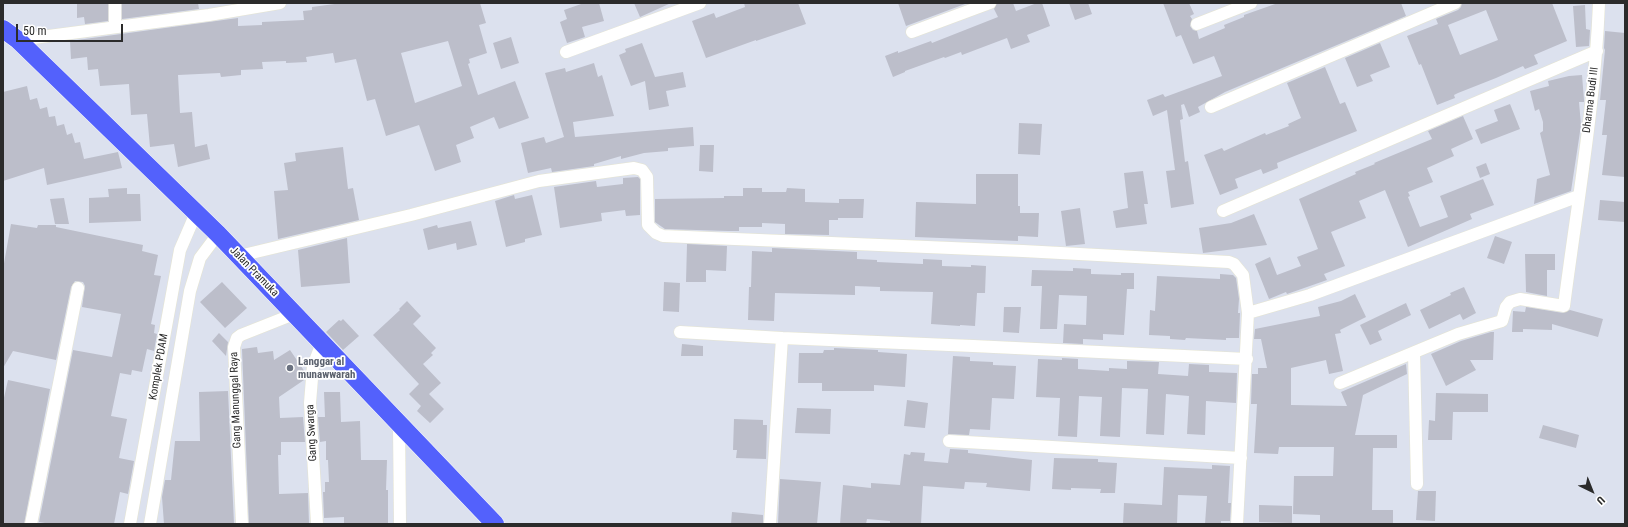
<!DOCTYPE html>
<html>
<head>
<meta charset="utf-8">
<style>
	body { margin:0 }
	#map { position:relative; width:1628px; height:527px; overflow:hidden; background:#dce1ee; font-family:"Roboto Condensed",sans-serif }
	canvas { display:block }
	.frame { position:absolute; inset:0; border:4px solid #2b2b2b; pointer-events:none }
	.north { position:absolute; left:1572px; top:471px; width:40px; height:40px; -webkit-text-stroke:3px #fff; paint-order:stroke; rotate:137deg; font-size:11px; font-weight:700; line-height:16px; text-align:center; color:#2b2b2b }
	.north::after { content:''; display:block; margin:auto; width:14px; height:18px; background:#2b2b2b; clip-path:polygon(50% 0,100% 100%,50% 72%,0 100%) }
	.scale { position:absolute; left:16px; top:24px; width:107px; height:18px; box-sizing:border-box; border:2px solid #2b2b2b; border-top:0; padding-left:5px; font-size:12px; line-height:14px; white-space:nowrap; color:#2b2b2b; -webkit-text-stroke:3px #fff; paint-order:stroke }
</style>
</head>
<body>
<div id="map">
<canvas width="1628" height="527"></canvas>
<div class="frame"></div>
<div class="north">U</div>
<div class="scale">50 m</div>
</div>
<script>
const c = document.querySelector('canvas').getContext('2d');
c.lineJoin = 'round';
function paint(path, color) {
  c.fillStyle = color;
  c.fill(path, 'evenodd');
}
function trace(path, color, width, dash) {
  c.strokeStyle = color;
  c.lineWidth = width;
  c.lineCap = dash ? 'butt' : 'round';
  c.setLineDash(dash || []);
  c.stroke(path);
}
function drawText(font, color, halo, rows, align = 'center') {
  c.font = font + ' "Roboto Condensed",sans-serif';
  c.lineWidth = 3.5;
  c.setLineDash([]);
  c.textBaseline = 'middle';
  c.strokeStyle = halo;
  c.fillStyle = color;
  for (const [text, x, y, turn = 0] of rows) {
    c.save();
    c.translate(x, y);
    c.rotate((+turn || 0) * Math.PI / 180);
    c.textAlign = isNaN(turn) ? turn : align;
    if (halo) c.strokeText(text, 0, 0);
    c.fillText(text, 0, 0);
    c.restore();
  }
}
const building = new Path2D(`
	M77 3H108V21L85 24 84 17 77 18Z
	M122 3H198L199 9 122 19Z
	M342 3H480L486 23 479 25 487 53 469 59 470 63 468 64 478 95 515 81 529 118 499 129 494 117 470 127 474 138 456 145 461 162 435 171 419 125 386 136 375 99 367 101 356 59 335 63 333 53 306 57 307 62 286 63V61L262 62 263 69 241 70V75L221 77 220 73 178 75 180 113 192 112 195 147 207 144 210 159 178 167 174 144 150 147 147 114 131 115 129 84 100 86 98 69 88 70 87 57 71 59 70 41 238 18V26L262 25V22L304 20 303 11 312 10V7ZM448 41 462 86 415 103 401 53Z
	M584 3H599L604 21 582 27 585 37 567 43 560 22 567 19 564 10Z
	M634 3H671L640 17Z
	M744 3H798L806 24 756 41V40L706 58 692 21 714 13 716 18 745 7Z
	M898 3H965V4L906 26Z
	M997 3H1013L1016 11 1037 3H1042L1050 26 1027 35 1030 42 1011 49 1007 38 962 55 961 52 945 58 944 57 905 71V72L893 77 885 56 898 51V53L931 41 932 43 998 17 994 9Z
	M1069 3H1088L1092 14 1075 20Z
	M1163 3H1189L1194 14 1190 16 1192 19 1190 26 1193 30 1197 31 1199 39 1225 28 1224 25 1244 17V15L1278 3H1401L1406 16 1225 92 1198 107 1200 112 1189 117 1184 104 1181 105 1183 119 1180 120 1185 162 1188 161 1194 204 1171 208 1166 171 1175 170 1167 110 1153 116 1147 100 1163 94 1165 97 1222 76 1214 56 1193 64 1181 35 1176 37Z
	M1462 3H1552L1567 41 1534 55 1538 64 1525 69 1523 66 1496 78 1458 93 1454 95 1455 98 1437 105 1421 64 1419 65 1407 36 1438 24 1436 19 1458 10 1461 7ZM1486 10 1498 40 1460 55 1448 25Z
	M1585 5 1586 29 1590 30 1589 46 1576 47 1573 6Z
	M1605 31 1625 33V177L1602 175 1607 135H1602L1606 100H1600L1605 50 1604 48Z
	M511 37 519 63 501 69 493 43Z
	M642 43 655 77 683 72 686 87 666 91 669 106 649 110 645 81 631 86 619 55 626 52 625 49Z
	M1380 43 1390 67 1370 75 1373 81 1357 87 1345 58Z
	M594 63 598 77 602 75 614 116 573 122 575 137 693 127 694 146 668 148V151L644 153 621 159V156L594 164V166L552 172 551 168 528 173 521 143 544 137 546 143 564 137 545 73 565 68 566 72Z
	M1325 67 1340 104 1345 102 1357 131 1277 163 1278 168 1263 174 1261 169 1235 179 1238 188 1220 195 1204 155 1222 148 1224 151 1265 133 1266 135 1289 126 1288 124 1301 118 1287 83Z
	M1582 75 1584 100V102H1579L1581 125 1571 191 1534 204 1537 179 1550 175 1540 133 1543 131V122L1539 109 1535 111 1530 91 1549 86 1548 81 1569 76Z
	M27 86 30 100 37 98 40 109 47 107 49 117 55 116 57 126 64 124 67 135 72 133 75 143 80 142 84 159 118 152 122 168 47 185 44 168 3 181V92Z
	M1510 104 1520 129 1481 144 1475 130 1498 121 1494 110Z
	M1463 116 1473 139 1451 149 1454 156 1427 168 1433 182 1408 192 1410 196 1408 197 1420 227 1448 217 1440 196 1483 179 1494 205 1470 214 1472 219 1408 247 1385 190 1359 201 1366 218 1331 232 1345 266 1324 274 1327 280 1287 294 1286 292 1269 299 1255 264 1270 257 1277 275 1301 266 1297 257 1318 249 1299 199 1356 174 1355 172 1375 164 1374 163 1432 139 1428 131Z
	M1019 123 1042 124 1040 155 1018 154Z
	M700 145H714L713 172 699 171Z
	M343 147 348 189 353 188 359 220 278 239 274 191 288 190 284 163 296 161 295 153Z
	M1486 163 1490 174 1480 178 1476 167Z
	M1143 171 1148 204H1144L1147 224 1116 228 1113 211 1128 208 1124 173Z
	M976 174H1018V206H1020V213H1039L1038 237 1018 236V241L915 237 916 202 976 204Z
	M638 177 640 179V215L626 216 625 210 601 213 602 221 560 228 554 187 596 181 597 187 623 184V178Z
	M127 188V194H140L141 221 89 223V198L109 197 108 189Z
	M743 188H762V192H786L787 188 805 189V202L839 203V199H864L863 218H838V220H829V235L785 234V224L762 223V227H739V231H728L665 229 655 222V199L724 198V196H743Z
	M514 195 515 199 532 195 542 235 525 239V242L506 247 495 201Z
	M64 198 69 224H55L50 199Z
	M1600 200 1625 202V222L1598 220Z
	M1080 208 1085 244 1066 246 1061 211Z
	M1254 214 1267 245 1203 253 1199 228 1231 223Z
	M471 221 477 245 457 250 456 243 428 250 423 229 437 225 438 228Z
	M11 224 37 228 38 225H56V227L143 245 142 251 158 255 154 275 161 276 151 324 155 325 154 333 157 334 154 351 147 349 142 372 132 370 131 375 120 373 111 416 127 419 119 458 134 461 128 494 120 492 114 524H51L39 522 73 350 112 357 121 314 82 307 85 286 83 282 75 281 71 287 56 360 13 351 3 368V269Z
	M1495 236 1512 242 1504 264 1487 258Z
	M347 238 350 283 301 287 298 250Z
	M687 244 727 246 726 271 706 270V282H686Z
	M772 248 857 252V259L877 260V262L923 264V259L942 260V266L971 267V265L986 266 985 293H977L975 326 960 325V326L931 324 933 292 880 291V287L855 286V295L775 293 774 321 748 320 749 287H751L752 251 772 252Z
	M1525 254H1555V270H1547V296L1526 292Z
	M1073 268 1091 269V274L1121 275V273H1134V289H1127L1124 335 1103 334V340L1083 339V344L1063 343 1064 324 1086 325 1087 296 1059 295 1057 329H1040L1042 286H1031L1032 270 1073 271Z
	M1220 274 1233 275 1236 278 1239 299 1238 313H1240L1239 338H1226V340L1186 338 1185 340 1170 339V336L1149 335 1150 310 1155 311 1157 276 1220 279Z
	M222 282 247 308 225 328 200 302Z
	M664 282 680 283 679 312 663 311Z
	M1464 287 1476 313 1463 320 1460 314 1429 329 1420 310 1451 295 1450 293Z
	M1355 294 1366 317 1340 330 1341 333 1335 334 1343 371 1329 374 1326 360 1291 368V405L1347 406 1341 392 1406 364 1407 374 1363 395 1355 435H1397V448H1373L1372 510H1393V524H1320V515L1293 514 1294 476H1333L1334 447H1279L1278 454 1254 453 1257 404H1251L1252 374H1258V368H1267L1261 339H1254L1255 329 1320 316 1318 307 1341 301Z
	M407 301 421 316 413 324 436 348 431 353 433 355 423 364 441 383 429 394 444 409 430 423 417 411 421 406 409 394 419 384 373 335 400 310 399 309Z
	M1406 303 1411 315 1378 331 1382 340 1370 345 1360 325Z
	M1004 307H1021L1019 333 1003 332Z
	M1526 307 1563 313 1570 310 1603 319 1598 337 1552 324V330L1523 329V332H1512L1513 311 1525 312Z
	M343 319 359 336 343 350 326 332 339 320 341 321Z
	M1491 332H1494L1493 360H1470L1476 370 1446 386 1431 354 1461 341Z
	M219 333 228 342 226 356 212 341Z
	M682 344 703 346V356H681Z
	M257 347 258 353 273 351 274 360 290 350 305 372 304 380 279 397 280 418 303 417 305 442H281V455H278L279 494 308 493 309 524H249L242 349Z
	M834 348 878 350V352L907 354 905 387 874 385V391H822V383H798L799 353H823L824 350H834Z
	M953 356 970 357V361L993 362V365L1016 366 1014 399 992 398 990 430 970 429 969 435 948 434Z
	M1062 358 1078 359V369L1109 371V368L1127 369V361L1159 362 1158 374 1188 376 1189 364 1209 365V372L1237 373 1236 403 1206 401 1205 435 1187 434 1189 396 1166 394 1164 435 1146 434 1148 389 1122 388 1120 437 1100 436 1102 397 1079 396 1077 437 1058 436 1060 398 1036 397 1038 359 1062 360Z
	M8 380 50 389 24 524H3V402Z
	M228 391 234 524H164L162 497 165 480H171L175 441H200L199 392Z
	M324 392H340L341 422 360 421 361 460H387L386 490H388V524H344V517L324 518 323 492H325V482H329L328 460H326V441L320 442 318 417H325Z
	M1436 393 1488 394V412H1453L1452 440H1428L1429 420 1435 421Z
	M907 400 928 403 925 428 904 426Z
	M797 408 831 409 830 434 795 433Z
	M734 419 763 420V425H767L766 459 736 458 737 450H733Z
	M1543 425 1579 435 1576 448 1539 438Z
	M950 449 968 450V453L1032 460 1030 491 986 487 987 483 965 482 964 489 923 486 921 524H890V521L867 519 866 524H840L843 485 871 488V483L900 485 904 454 910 455 911 452 925 453 924 461 948 463Z
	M1054 458 1098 459V462L1117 463 1115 493H1100L1101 489 1071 488V490L1052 489Z
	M1212 465 1230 466 1228 503H1231L1230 521H1221V524H1205L1207 496 1178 495 1177 524H1123L1124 503 1162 505 1164 467 1212 469Z
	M780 479 821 482 817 524H778Z
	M1418 491H1436L1435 521 1416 520Z
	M1259 505 1292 506V523L1259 522Z
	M732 512 763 515V524H731Z`);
const minor = new Path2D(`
	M1197 24 1251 3
	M115 26V3
	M912 32 990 3
	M18 40 209 15 280 3
	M566 52 700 3
	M1211 107 1455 3
	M1223 211 1597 51
	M239 256 411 215 539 181 634 168 642 170 647 177 648 225 656 233 663 236 1023 251 1229 262 1234 264 1243 275 1248 313 1237 524
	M1248 313 1310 295 1579 196
	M680 332 782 338 973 346 1247 359
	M1414 353 1417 484
	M1340 383 1458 334 1502 321 1506 307 1510 302 1520 299 1564 306C1577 205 1595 105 1599 3
	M399 425 400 524
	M949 441 1241 458
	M31 524 78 288
	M130 524 180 250 196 213
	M150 524 190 291 200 258 218 234
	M242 524 234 347 237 338 241 335 294 314
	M317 524 310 403 313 366 322 343
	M770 524 782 338`);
const primary = new Path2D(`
	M3 29 18 40 218 234 495 524`);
const markers = [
	[290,368,4,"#6b7280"]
];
const streetNames = [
	["Dharma Budi III",1591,100,-83],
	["Jalan Pramuka",254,272,46],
	["Komplek PDAM",159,367,-80],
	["Gang Manunggal Raya",236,400,-92],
	["Gang Swarga",312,433,-93]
];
const worshipNames = [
	["Langgar al",298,362],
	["munawwarah",298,375]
];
paint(building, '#bcbeca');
trace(minor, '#e5e4d1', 13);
trace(primary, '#fff', 19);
trace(minor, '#fff', 12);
trace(primary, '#5361fc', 18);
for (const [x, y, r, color] of markers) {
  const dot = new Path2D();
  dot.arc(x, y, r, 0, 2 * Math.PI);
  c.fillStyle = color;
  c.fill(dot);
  trace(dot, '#fff', 1.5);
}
drawText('11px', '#2b2b2b', '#fff', streetNames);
drawText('bold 11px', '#5b616d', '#fff', worshipNames, 'left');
</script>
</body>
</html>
